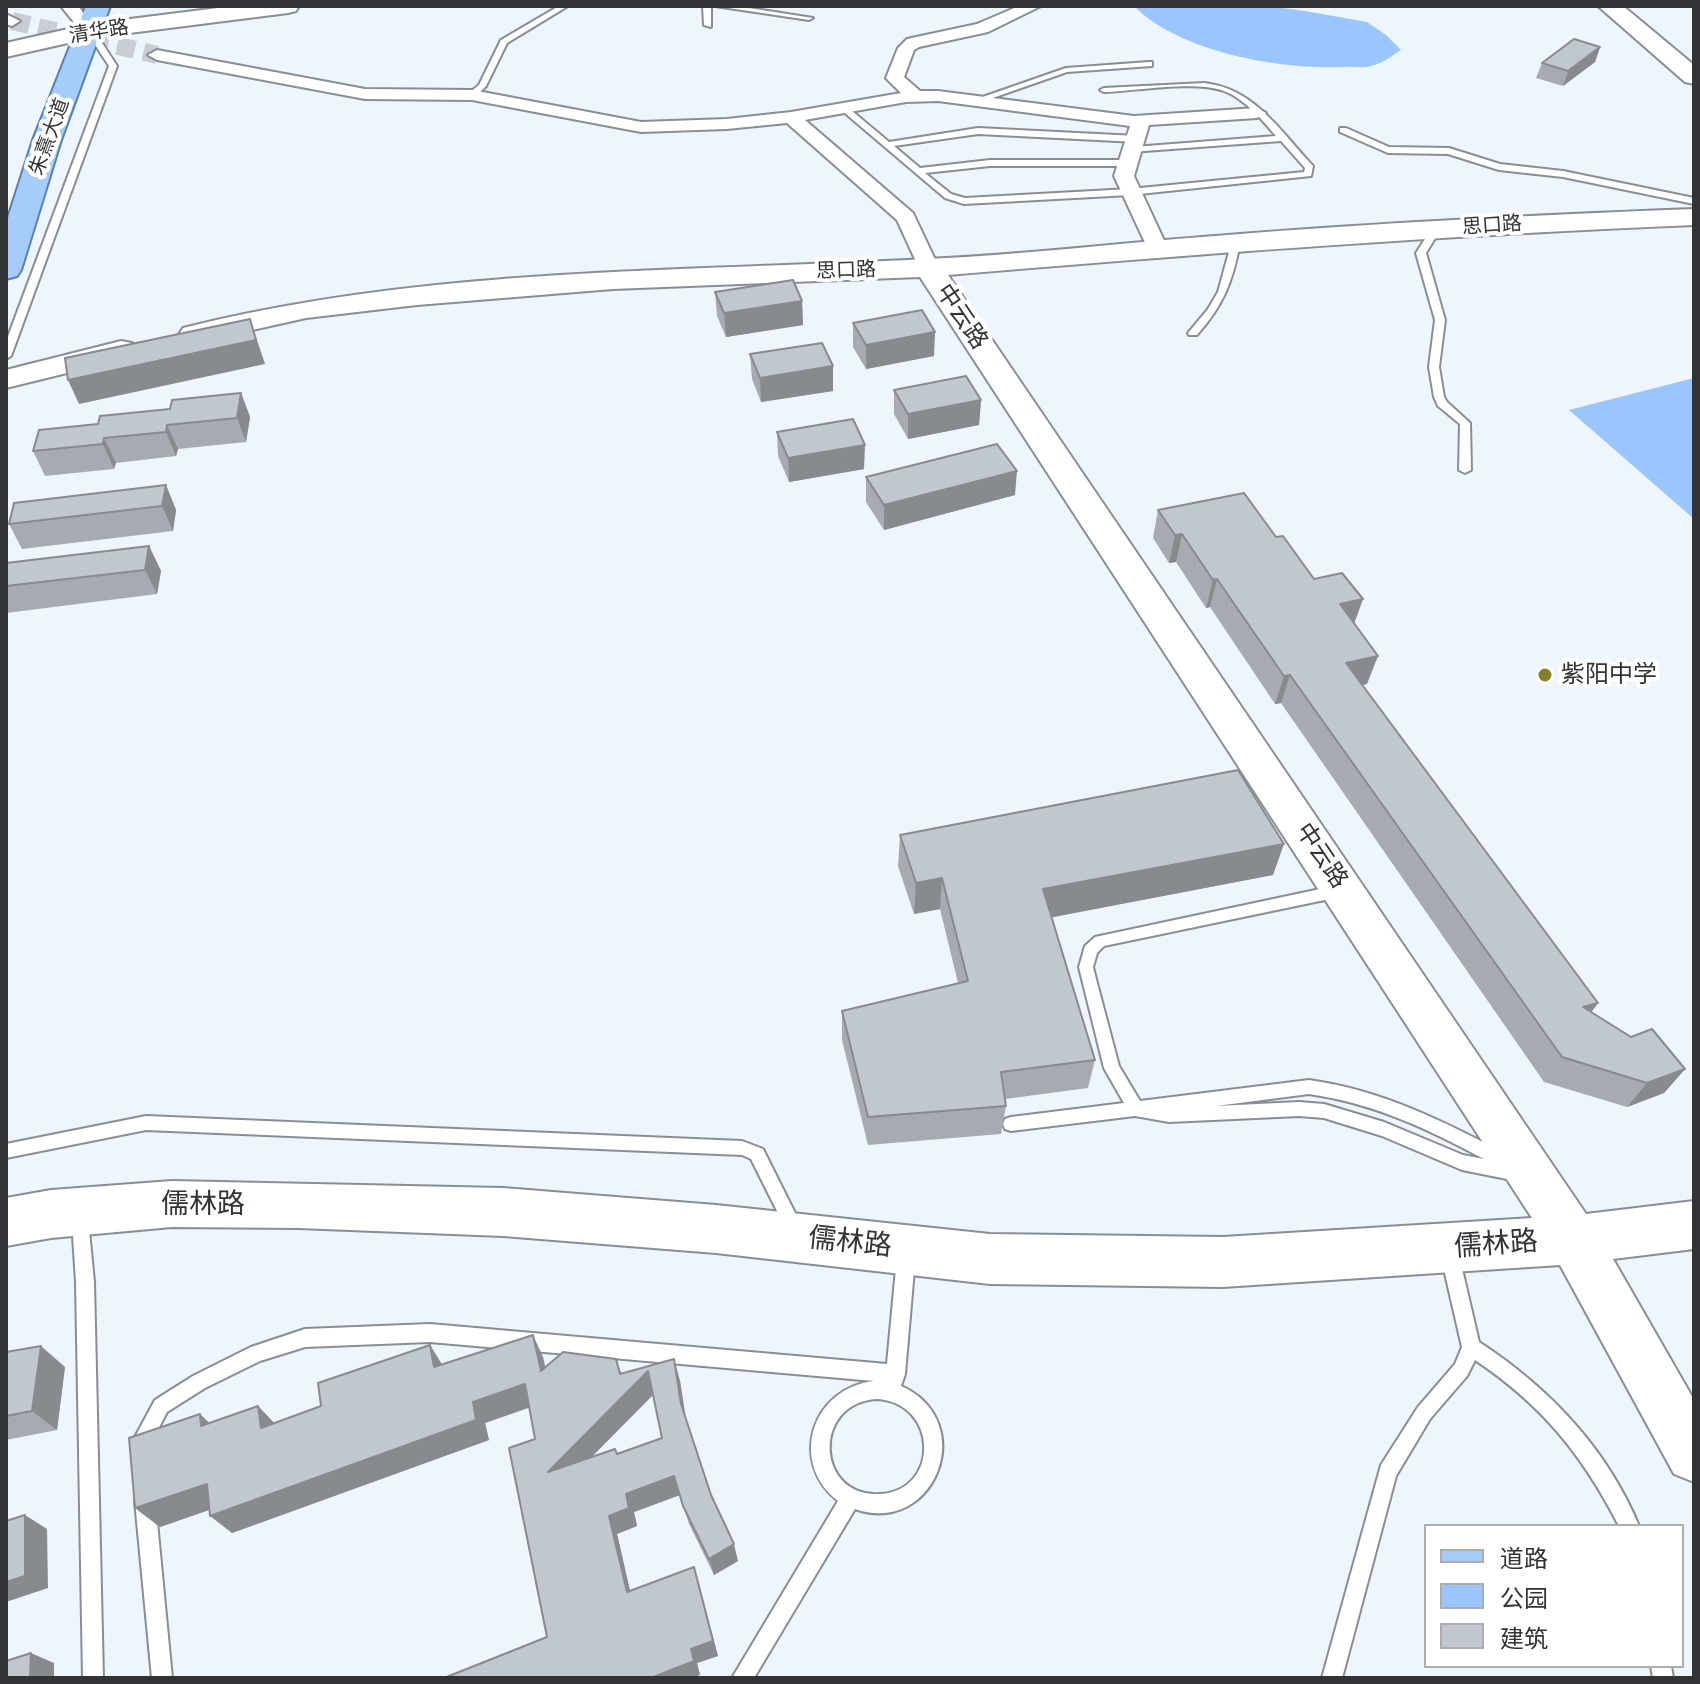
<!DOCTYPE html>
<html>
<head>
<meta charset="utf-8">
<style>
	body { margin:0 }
	#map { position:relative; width:1700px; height:1684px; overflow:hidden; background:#eff5fd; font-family:Helvetica,"Noto Sans SC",sans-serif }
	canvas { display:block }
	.frame { position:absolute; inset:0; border:8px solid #313336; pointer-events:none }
	.legend { position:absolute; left:1424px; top:1524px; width:260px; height:144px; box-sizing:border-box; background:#fff; border:2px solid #adadaf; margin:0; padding:10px 14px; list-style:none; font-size:24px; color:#313336 }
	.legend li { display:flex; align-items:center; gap:16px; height:40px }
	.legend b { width:40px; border:2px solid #adadaf }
</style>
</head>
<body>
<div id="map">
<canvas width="1700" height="1684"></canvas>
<div class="frame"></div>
<ul class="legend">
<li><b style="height:10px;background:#a6ccfa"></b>道路</li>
<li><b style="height:22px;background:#9ac6fd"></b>公园</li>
<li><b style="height:22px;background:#c1c7ce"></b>建筑</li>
</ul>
</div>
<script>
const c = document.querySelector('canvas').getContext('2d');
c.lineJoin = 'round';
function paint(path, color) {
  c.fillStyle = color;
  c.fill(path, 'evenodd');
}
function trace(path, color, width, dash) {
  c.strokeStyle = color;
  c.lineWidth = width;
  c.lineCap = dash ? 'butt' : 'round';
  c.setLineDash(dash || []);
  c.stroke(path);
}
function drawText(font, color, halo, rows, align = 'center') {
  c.font = font + ' Helvetica,"Noto Sans SC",sans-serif';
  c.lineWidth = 8;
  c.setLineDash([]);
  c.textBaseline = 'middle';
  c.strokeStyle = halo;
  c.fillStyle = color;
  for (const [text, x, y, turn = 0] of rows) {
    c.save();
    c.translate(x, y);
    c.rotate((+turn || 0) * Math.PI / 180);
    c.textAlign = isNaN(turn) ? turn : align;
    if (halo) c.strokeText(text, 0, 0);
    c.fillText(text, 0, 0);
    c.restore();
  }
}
const green = new Path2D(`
	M1134 6H1268L1305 11 1367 22 1386 35 1401 50C1393 55 1383 63 1374 65 1364 69 1354 66 1343 67 1281 70 1179 52 1134 6Z
	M1694 378V519L1569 410Z`);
const streetTunnel = new Path2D(`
	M12 21 157 55`);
const lane = new Path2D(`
	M559 6H568L507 43 486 86 475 97H469V93L479 85 501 40Z
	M703 6H711V27L704 25Z
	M715 6H736L813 18 809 20Z
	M90 29H93L117 66 11 356 6 359V342L109 66 86 31Z
	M1149 62H1152V66L1067 72 981 102 974 100 1066 68Z
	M1204 83C1254 88 1281 132 1313 166L1311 176 1130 195 964 204 945 198 839 108 846 106 889 142 978 128 1137 136 1141 139 1137 142 978 134 894 146 920 168 990 160H1129L1133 163 1129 166H990L925 173 951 194 965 198 1130 189 1304 172 1305 168 1281 141 1131 152V148L1134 147 1276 136C1262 120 1245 99 1224 91 1196 80 1135 91 1104 92L1100 90 1104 88Z
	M1340 128H1346L1389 147 1449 148 1500 164 1563 171 1694 198V204L1563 177 1499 170 1448 154 1388 153 1340 132Z
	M1435 227 1440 230 1426 253 1445 320 1439 367 1444 397 1447 402 1470 423 1471 470 1465 473 1459 470 1460 424 1438 406 1434 397 1429 367 1435 320 1416 253 1432 228Z
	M1232 241 1240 243C1232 283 1224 304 1197 335H1189L1188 333 1208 309 1218 292Z
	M1339 885 1344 887 1346 891 1344 895 1339 897 1104 946 1097 953 1093 967 1097 983 1119 1066 1140 1101 1309 1080C1382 1090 1445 1122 1510 1156L1512 1161 1511 1164 1523 1168 1525 1173 1523 1178 1517 1181 1462 1170 1382 1136 1324 1118 1299 1116 1169 1122 1135 1116 1011 1131 1005 1129 1003 1124 1005 1119 1011 1117 1124 1103 1104 1068 1079 967 1085 946 1095 937ZM1309 1094C1373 1103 1428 1129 1484 1159L1463 1155 1384 1122 1324 1104 1299 1102 1216 1106Z
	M146 1116 742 1141 763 1149 803 1229 801 1235 795 1237 789 1235 751 1159 742 1155 146 1130 6 1158V1144Z
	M80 1212 86 1214 88 1220 94 1282 103 1678H83L76 1282 72 1220 74 1214Z
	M1450 1248 1456 1250 1459 1256 1479 1342C1549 1388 1606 1447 1639 1526H1619C1582 1454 1542 1405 1475 1360L1467 1376 1430 1419 1396 1476 1342 1678H1322L1381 1465 1418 1407 1455 1364 1462 1347 1441 1256 1444 1250Z
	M906 1250 912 1252 915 1258 905 1374 901 1386C980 1421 935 1537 855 1509L754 1678H732L838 1501C788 1462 812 1388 874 1381L430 1342 305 1347 260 1361 205 1388 167 1412 153 1439 150 1455 143 1457 136 1455 134 1448 135 1437 155 1400 193 1376 251 1347 305 1329 430 1324 887 1364 897 1258 900 1252ZM877 1399C939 1403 940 1491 880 1494 816 1498 811 1403 877 1399Z
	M145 1491 152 1494 155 1501 172 1678H152L135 1501 138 1494Z
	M1651 1666H1671L1673 1678H1653Z`);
const street = new Path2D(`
	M61 6H78L98 31 96 35H84Z
	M1019 6H1041L988 32 919 47 914 50 904 77 920 91H938L1134 116 1257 108 1266 113 1257 118 1149 125 1134 176 1168 249 1165 253H1151L1148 249 1114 176 1130 126 938 101 906 102 805 120 913 213 939 268 929 274 919 268 897 220 787 123 727 129 641 132 472 100 365 99 157 60 148 55 157 50 365 89 472 90 641 122 727 119 791 112 901 93 886 78 898 48 907 39 977 24Z
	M6 14 20 21 12 26 6 24Z`);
const secondary = new Path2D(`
	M234 6H299L296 11 288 13 90 38 6 57V43L90 24Z
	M1598 6H1623L1694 65V84L1685 82Z
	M1694 209V225C1445 235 1197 254 948 275L1586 1214 1694 1201V1249L1613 1259 1694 1400V1482L1674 1474 1560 1265 1223 1287 990 1284 716 1253 503 1236 298 1228 172 1227 51 1238 6 1246V1198L51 1190 172 1181 503 1188 716 1205 990 1234 1223 1237 1532 1218 920 277 613 289 417 305 306 318 194 343 183 340 179 334 183 328C426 267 678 272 926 259 1022 255 1118 243 1215 236 1374 223 1534 215 1694 209Z
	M121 341 132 343 136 350 132 357 6 388V370Z`);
const primary = new Path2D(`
	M86 6H110L61 140 21 270 17 276 6 279V224L33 140Z`);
const wall = new Path2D(`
	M1600 47 1595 62 1563 86 1536 78 1542 63Z
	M715 292 802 301 803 325 726 337 717 316Z
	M853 323 934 356 866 369 853 347Z
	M750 354 833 366V391L761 402 752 379Z
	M894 390 981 400 979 425 908 439 894 414Z
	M241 393 250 417 246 442 178 449 176 456 116 463 114 469 45 476 33 451 170 409Z
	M777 432 864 469 789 482 778 456Z
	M866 477 1015 495 884 530 866 502Z
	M166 485 176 510 173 531 22 549 9 524Z
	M1158 510 1276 537 1354 623 1367 684 1362 685 1598 1003 1591 1012 1685 1069 1664 1093 1627 1107 1544 1082 1281 703 1275 704 1210 607 1206 608 1176 562 1169 563 1153 538Z
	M149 546 161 571 157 594 6 613V563Z
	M900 835 1273 875 1052 917 1095 1060 1088 1088 1005 1099 1006 1106 1001 1134 868 1145 842 1040V1011L958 983 940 909 914 914 898 866Z
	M430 1345 442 1364 543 1357 545 1367 621 1374 674 1359 680 1381 685 1417 711 1495 738 1561 714 1575 689 1524 680 1495 634 1512 637 1526 617 1534 630 1591 699 1584 718 1656 697 1663 700 1675 547 1637 535 1439 529 1408 485 1423 489 1440 232 1533 209 1510 160 1527 135 1508 209 1423 258 1406 274 1423 321 1406ZM653 1394 662 1438 617 1454 615 1449 591 1457Z
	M6 1352 65 1367 57 1430 6 1440Z`);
const shadedWall = new Path2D(`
	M1600 47 1595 62 1563 86 1568 71Z
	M802 301 803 325 726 337 724 313Z
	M250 319 265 364 79 404 68 380Z
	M935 332 934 356 866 369V345Z
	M833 366V391L761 402 760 378Z
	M241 393 250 417 246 442 237 418Z
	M981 400 979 425 908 439V414Z
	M167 425 178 449 176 456 166 432Z
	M104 438 116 463 114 469 103 444Z
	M865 445 864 469 789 482 788 458Z
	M1017 471 1015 495 884 530V505Z
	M166 485 176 510 173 531 162 506Z
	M1182 534 1176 562 1169 563 1175 535Z
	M149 546 161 571 157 594 145 570Z
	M1217 579 1210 607 1206 608 1213 580Z
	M1363 599 1353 627 1340 604Z
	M1378 656 1367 684 1336 691 1346 663Z
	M1290 675 1281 703 1275 704 1284 676Z
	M1284 844 1273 875 1038 920 1043 889Z
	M942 878 940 909 914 914 916 883Z
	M1598 1003 1580 1028 1583 1007Z
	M1685 1069 1664 1093 1627 1107 1647 1083Z
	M533 1335 543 1357 551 1393 541 1371Z
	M430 1345 443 1367H434Z
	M41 1346 65 1367 57 1430 32 1411Z
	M616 1359 624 1381 648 1371 655 1393 558 1491 548 1472Z
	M674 1359 680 1381 687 1425 681 1404Z
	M525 1384 535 1405 485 1423 489 1440 232 1533 210 1516 473 1402Z
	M258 1406 278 1427 261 1428Z
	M200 1414 221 1434 201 1426Z
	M674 1476 680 1495 634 1512 637 1526 617 1534 634 1608 627 1592 609 1516 626 1494Z
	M207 1484 229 1503 160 1527 135 1508Z
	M25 1515 47 1529 48 1588 6 1602V1582Z
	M734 1544 738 1561 714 1575 709 1559Z
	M694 1567 718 1656 697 1663 700 1675 692 1678H651L691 1649Z
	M31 1653 54 1663V1678H30Z`);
const building = new Path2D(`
	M1574 39 1600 47 1568 71 1542 63Z
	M793 280 802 301 724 313 715 292Z
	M922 310 935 332 866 345 853 323Z
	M250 319 256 340 68 380 65 358Z
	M822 343 833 366 760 378 750 354Z
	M966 376 981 400 908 414 894 390Z
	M241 393 237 418 167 425 166 432 104 438 103 444 33 451 39 430 98 424 100 416 170 409 172 400Z
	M853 419 865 445 788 458 777 432Z
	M997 444 1017 471 884 505 866 477Z
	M166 485 162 506 9 524 14 503Z
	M1244 493 1276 537 1283 536 1314 579 1342 573 1363 599 1340 604 1378 656 1346 663 1598 1003 1583 1007 1631 1037 1652 1029 1685 1069 1647 1083 1562 1057 1290 675 1284 676 1217 579 1213 580 1182 534 1175 535 1158 510Z
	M149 546 145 570 6 586V563Z
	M1238 770 1284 844 1043 889 1095 1060 1001 1072 1006 1106 868 1117 842 1011 968 981 942 878 916 883 900 835Z
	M533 1335 541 1371 563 1352 616 1359 620 1374 674 1359 681 1404 711 1495 734 1544 709 1559 683 1506 674 1476 626 1494 629 1508 609 1516 627 1592 694 1567 713 1641 691 1649 694 1661 651 1678H444L547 1637 509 1448 535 1439 525 1384 473 1402 476 1420 210 1516 207 1484 135 1508 129 1438 200 1414 201 1426 258 1406 261 1428 321 1406 318 1383 430 1345 434 1367ZM648 1371 662 1438 617 1454 615 1449 548 1472Z
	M41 1346 32 1411 6 1416V1352Z
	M25 1515V1576L6 1582V1521Z
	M31 1653 30 1678H6V1661Z`);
const markers = [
	[1545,675,8,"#877f27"]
];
const farStreetnames = [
	["清华路",99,32,-9],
	["朱熹大道",50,137,-70],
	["思口路",1492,226,-4],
	["思口路",846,271,-2]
];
const streetNames = [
	["中云路",961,317,56],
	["中云路",1321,856,56]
];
const poiNames = [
	["紫阳中学",1561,675]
];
const nearStreetnames = [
	["儒林路",203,1205],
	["儒林路",850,1243,6],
	["儒林路",1496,1245,-4]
];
paint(green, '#9ac6fd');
trace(streetTunnel, '#c9ced5', 18, [18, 9]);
trace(lane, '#888e94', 4);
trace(street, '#888e94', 4);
trace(secondary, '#888e94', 4);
trace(primary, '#5780b3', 4);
paint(lane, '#fff');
paint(street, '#fff');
paint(secondary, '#fff');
paint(primary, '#a6ccfa');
paint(wall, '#a6abb1');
paint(shadedWall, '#878b90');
paint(building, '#c1c7ce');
trace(building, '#878b90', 2);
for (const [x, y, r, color] of markers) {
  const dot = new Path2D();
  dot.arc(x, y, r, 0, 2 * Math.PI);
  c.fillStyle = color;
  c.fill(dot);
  trace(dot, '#fff', 3);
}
drawText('20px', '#313336', '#fff', farStreetnames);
drawText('24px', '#313336', '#fff', streetNames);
drawText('24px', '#313336', '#fff', poiNames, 'left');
drawText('28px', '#313336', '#fff', nearStreetnames);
</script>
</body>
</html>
